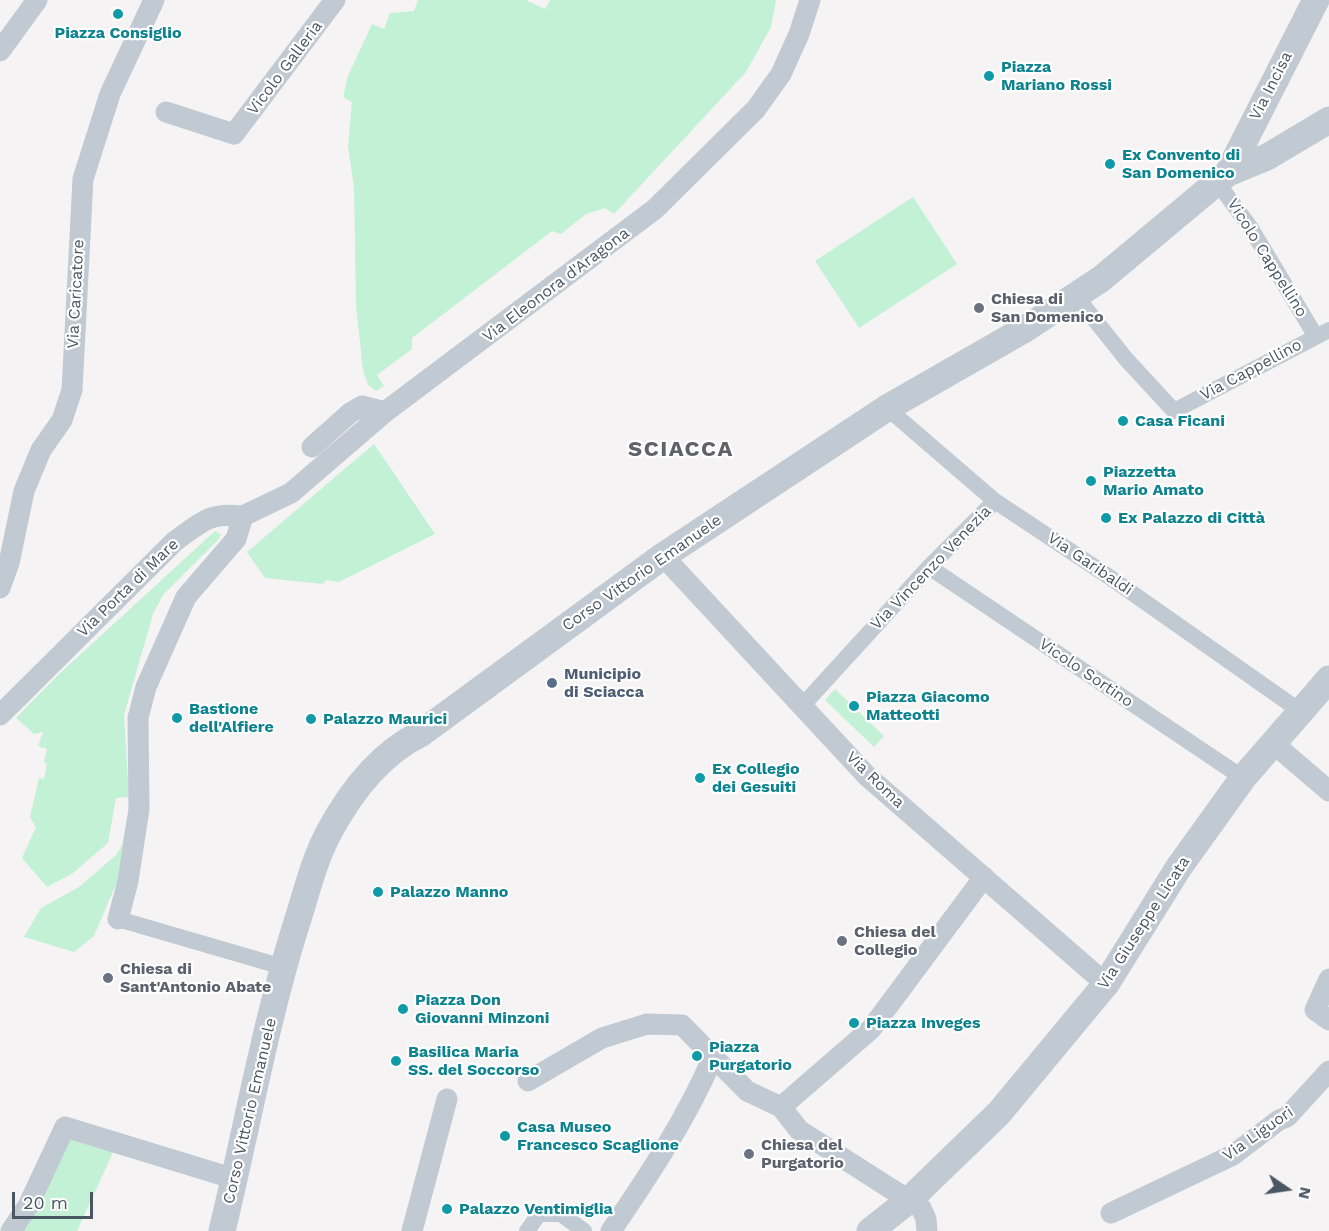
<!DOCTYPE html>
<html>
<head>
<meta charset="utf-8">
<style>
	body { margin:0 }
	#map { position:relative; width:1329px; height:1231px; overflow:hidden; background:#f5f3f3; font-family:"Work Sans",sans-serif }
	canvas { display:block }
	.north { position:absolute; left:1257px; top:1159px; width:60px; height:60px; -webkit-text-stroke:4px #fff; paint-order:stroke; rotate:103deg; font-size:16px; font-weight:700; line-height:24px; text-align:center; color:#4a5661 }
	.north::after { content:''; display:block; margin:auto; width:21px; height:27px; background:#4a5661; clip-path:polygon(50% 0,100% 100%,50% 72%,0 100%) }
	.scale { position:absolute; left:12px; top:1192px; width:81px; height:27px; box-sizing:border-box; border:3px solid #4a5661; border-top:0; padding-left:8px; font-size:18px; line-height:21px; white-space:nowrap; color:#4a5661; -webkit-text-stroke:4px #fff; paint-order:stroke }
</style>
</head>
<body>
<div id="map">
<canvas width="1329" height="1231"></canvas>
<div class="north">N</div>
<div class="scale">20 m</div>
</div>
<script>
const c = document.querySelector('canvas').getContext('2d');
c.lineJoin = 'round';
function paint(path, color) {
  c.fillStyle = color;
  c.fill(path, 'evenodd');
}
function trace(path, color, width, dash) {
  c.strokeStyle = color;
  c.lineWidth = width;
  c.lineCap = dash ? 'butt' : 'round';
  c.setLineDash(dash || []);
  c.stroke(path);
}
function drawText(font, color, halo, rows, align = 'center') {
  c.font = font + ' "Work Sans",sans-serif';
  c.lineWidth = 4.5;
  c.setLineDash([]);
  c.textBaseline = 'middle';
  c.strokeStyle = halo;
  c.fillStyle = color;
  for (const [text, x, y, turn = 0] of rows) {
    c.save();
    c.translate(x, y);
    c.rotate((+turn || 0) * Math.PI / 180);
    c.textAlign = isNaN(turn) ? turn : align;
    if (halo) c.strokeText(text, 0, 0);
    c.fillText(text, 0, 0);
    c.restore();
  }
}
const green = new Path2D(`
	M418 0H526L545 9 550 0H776L771 27 746 72 614 214 605 208 586 214 561 234 552 231 412 338V349L377 375 384 386 376 391 368 385 363 370 356 306 354 188 348 146 352 102 343 97 348 76 372 24 384 29 390 13 414 11Z
	M913 197 957 264 859 328 815 261Z
	M374 444 435 534 339 582 326 580 323 584 265 578 247 552Z
	M215 531 221 535 217 541 163 595 153 614 124 715 129 797 116 798 108 843 73 873 47 887 22 858 36 827 30 817 39 778 44 779 47 764 44 762 47 749 38 746 43 732 34 734 16 718 57 676Z
	M835 689 884 736 874 747 825 700Z
	M129 809 119 877 94 936 74 952 24 937 41 908 79 887 116 855 122 845Z
	M76 1137 115 1148 77 1231H19L63 1142Z`);
const pedestrian = new Path2D(`
	M1217 182 1250 227 1315 335
	M1075 295 1126 359 1174 411 1329 330
	M887 408 995 501 1108 576 1300 711
	M929 567 1243 778
	M803 705 929 567 995 501
	M118 919 283 967
	M527 1231 539 1214H561L584 1231`);
const minor = new Path2D(`
	M0 51 37 0
	M166 112 234 134 335 0
	M312 447 350 413 362 406 385 412
	M243 516 291 493 385 412 655 209 756 109 781 74 799 34 810 0
	M663 556 867 776 1106 984
	M0 588 9 563 24 491 41 450 62 420 72 390 83 179 110 94 154 0
	M0 715 175 541C202 522 209 512 243 516
	M1274 744 1329 791
	M118 919 128 881 139 809 138 718 146 687 186 597 236 539 243 516
	M1329 979 1315 1010 1329 1020
	M528 1081 602 1038 647 1024 682 1025 747 1091 781 1107 799 1130 921 1208 926 1219 927 1231
	M781 1107 871 1029 984 877
	M1111 1213 1233 1155 1279 1120 1287 1117 1329 1071
	M11 1231 28 1206 65 1127 235 1179
	M412 1231 447 1099
	M611 1231C649 1175 686 1120 713 1057`);
const tertiary = new Path2D(`
	M1228 173 1316 0
	M222 1231C247 1128 265 1023 297 922 307 891 314 860 329 832 350 793 380 754 420 734L663 556 887 408 1025 329 1101 279 1228 173 1267 157 1329 120
	M870 1231 908 1201 999 1113 1106 984 1179 867 1243 778 1329 679`);
const markers = [
	[118,14,6,"#0f9aa8"],
	[989,76,6,"#0f9aa8"],
	[1110,164,6,"#0f9aa8"],
	[979,308,6,"#6b7280"],
	[1123,421,6,"#0f9aa8"],
	[1091,481,6,"#0f9aa8"],
	[1106,518,6,"#0f9aa8"],
	[552,683,6,"#5c6f8a"],
	[854,706,6,"#0f9aa8"],
	[177,718,6,"#0f9aa8"],
	[311,719,6,"#0f9aa8"],
	[700,778,6,"#0f9aa8"],
	[378,892,6,"#0f9aa8"],
	[842,941,6,"#6b7280"],
	[108,978,6,"#6b7280"],
	[403,1009,6,"#0f9aa8"],
	[854,1023,6,"#0f9aa8"],
	[697,1056,6,"#0f9aa8"],
	[396,1061,6,"#0f9aa8"],
	[505,1136,6,"#0f9aa8"],
	[749,1154,6,"#6b7280"],
	[447,1209,6,"#0f9aa8"]
];
const cultureNames = [
	["Piazza Consiglio",118,33,"center"],
	["Piazza",1001,67],
	["Mariano Rossi",1001,85],
	["Ex Convento di",1122,155],
	["San Domenico",1122,173],
	["Casa Ficani",1135,421],
	["Piazzetta",1103,472],
	["Mario Amato",1103,490],
	["Ex Palazzo di Città",1118,518],
	["Piazza Giacomo",866,697],
	["Matteotti",866,715],
	["Bastione",189,709],
	["dell'Alfiere",189,727],
	["Palazzo Maurici",323,719],
	["Ex Collegio",712,769],
	["dei Gesuiti",712,787],
	["Palazzo Manno",390,892],
	["Piazza Don",415,1000],
	["Giovanni Minzoni",415,1018],
	["Piazza Inveges",866,1023],
	["Piazza",709,1047],
	["Purgatorio",709,1065],
	["Basilica Maria",408,1052],
	["SS. del Soccorso",408,1070],
	["Casa Museo",517,1127],
	["Francesco Scaglione",517,1145],
	["Palazzo Ventimiglia",459,1209]
];
const streetNames = [
	["Vicolo Galleria",285,68,-53],
	["Via Incisa",1271,86,-63],
	["Vicolo Cappellino",1267,258,58],
	["Via Eleonora d'Aragona",556,285,-37],
	["Via Caricatore",76,294,-87],
	["Via Cappellino",1251,370,-28],
	["Via Garibaldi",1090,564,34],
	["Via Vincenzo Venezia",931,568,-46],
	["Corso Vittorio Emanuele",642,573,-35],
	["Via Porta di Mare",128,588,-44],
	["Vicolo Sortino",1086,673,34],
	["Via Roma",875,780,44],
	["Via Giuseppe Licata",1144,923,-57],
	["Corso Vittorio Emanuele",250,1111,-77],
	["Via Liguori",1258,1134,-35]
];
const worshipNames = [
	["Chiesa di",991,299],
	["San Domenico",991,317],
	["Chiesa del",854,932],
	["Collegio",854,950],
	["Chiesa di",120,969],
	["Sant'Antonio Abate",120,987],
	["Chiesa del",761,1145],
	["Purgatorio",761,1163]
];
const serviceNames = [
	["Municipio",564,674],
	["di Sciacca",564,692]
];
const districtNames = [
	["SCIACCA",681,450]
];
paint(green, '#c3f1d5');
trace(pedestrian, '#c1cad2', 16);
trace(minor, '#c1cad2', 21);
trace(tertiary, '#c1cad2', 27);
for (const [x, y, r, color] of markers) {
  const dot = new Path2D();
  dot.arc(x, y, r, 0, 2 * Math.PI);
  c.fillStyle = color;
  c.fill(dot);
  trace(dot, '#fff', 2);
}
drawText('bold 16px', '#0d838f', '#fff', cultureNames, 'left');
drawText('16px', '#4a5661', '#fff', streetNames);
drawText('bold 16px', '#5b616d', '#fff', worshipNames, 'left');
drawText('bold 16px', '#4e5e75', '#fff', serviceNames, 'left');
c.letterSpacing = '1.5px';
drawText('bold 22px', '#5f6368', '#fff', districtNames);
c.letterSpacing = '0px';
</script>
</body>
</html>
